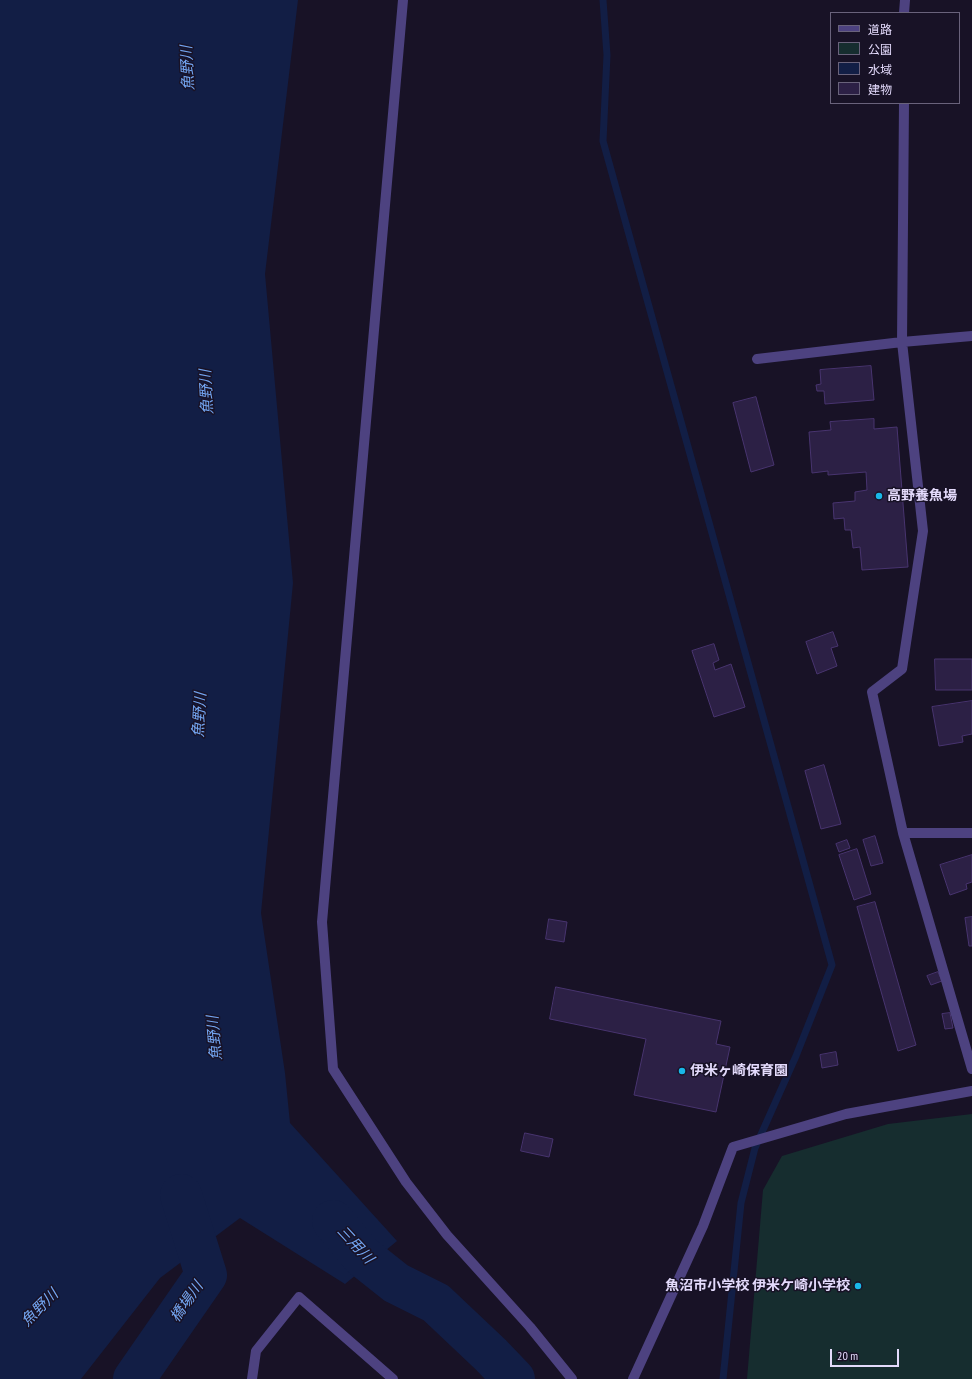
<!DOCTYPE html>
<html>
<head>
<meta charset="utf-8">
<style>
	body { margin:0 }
	#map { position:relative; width:972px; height:1379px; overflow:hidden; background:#181226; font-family:"PT Sans Narrow","Noto Sans JP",sans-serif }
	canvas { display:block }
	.legend { position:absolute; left:830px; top:12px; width:130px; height:92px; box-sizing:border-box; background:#181226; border:1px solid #69627b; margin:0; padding:5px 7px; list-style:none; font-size:12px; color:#e3dafb }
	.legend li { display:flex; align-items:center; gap:8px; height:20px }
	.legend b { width:20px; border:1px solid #69627b }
	.scale { position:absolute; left:830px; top:1349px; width:69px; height:18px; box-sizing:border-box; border:2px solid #e3dafb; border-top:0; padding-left:5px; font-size:12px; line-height:14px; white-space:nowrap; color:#e3dafb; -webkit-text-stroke:3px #181226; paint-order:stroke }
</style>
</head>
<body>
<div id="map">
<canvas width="972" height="1379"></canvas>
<ul class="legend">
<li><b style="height:5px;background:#4d4280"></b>道路</li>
<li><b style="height:11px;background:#162d2f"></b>公園</li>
<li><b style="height:11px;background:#121e45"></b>水域</li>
<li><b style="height:11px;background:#2c2045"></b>建物</li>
</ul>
<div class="scale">20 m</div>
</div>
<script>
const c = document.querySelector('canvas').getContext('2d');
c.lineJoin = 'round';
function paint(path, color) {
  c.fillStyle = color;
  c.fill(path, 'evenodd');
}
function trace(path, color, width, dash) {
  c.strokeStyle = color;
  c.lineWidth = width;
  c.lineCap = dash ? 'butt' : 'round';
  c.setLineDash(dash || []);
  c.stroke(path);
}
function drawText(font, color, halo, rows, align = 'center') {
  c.font = font + ' "PT Sans Narrow","Noto Sans JP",sans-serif';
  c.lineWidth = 3;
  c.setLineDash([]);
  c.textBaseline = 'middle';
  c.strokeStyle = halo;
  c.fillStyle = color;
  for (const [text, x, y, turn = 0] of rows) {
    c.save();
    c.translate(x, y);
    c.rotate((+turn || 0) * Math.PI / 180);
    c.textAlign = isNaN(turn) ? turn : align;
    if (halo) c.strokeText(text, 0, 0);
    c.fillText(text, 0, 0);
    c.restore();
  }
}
const green = new Path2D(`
	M972 1114V1379H747L763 1190 782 1156 888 1124Z`);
const water = new Path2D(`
	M0 0H298L265 274 293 583 261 913 285 1073 290 1123 397 1241 345 1284 240 1218 160 1278 81 1379H0Z`);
const stream = new Path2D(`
	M603 0 607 55 603 141 832 965 796 1056 755 1148 741 1203 723 1379`);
const river = new Path2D(`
	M333 1221 362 1256 396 1283 436 1303 491 1355 514 1379
	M134 1379 206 1275 181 1195`);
const building = new Path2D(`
	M871 366 874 400 825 404 824 391H817L816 385 821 384 820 370Z
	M756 397 774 465 751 472 733 403Z
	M874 419V429L897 427 908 567 862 570 860 547 853 548 851 530H845L844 518 834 519 833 503 855 501V492L867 490 866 472 828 475V471L812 473 809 432 831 430 830 422Z
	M833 632 838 646 831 648 837 666 817 674 806 642Z
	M714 644 719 660 713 663 715 670 731 664 745 707 714 717 692 651Z
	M935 659H972V690H936Z
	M972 701V734L962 736 963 742 939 746 932 707Z
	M824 765 841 824 821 829 805 771Z
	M875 836 883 863 871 866 863 840Z
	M847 840 850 848 839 852 836 844Z
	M857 849 871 894 854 900 839 855Z
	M972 855V882L966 884 967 889 950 895 940 865Z
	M875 902 916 1045 898 1051 857 907Z
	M972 917V946H969L965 918Z
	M549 919 567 922 564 942 546 939Z
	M938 972 942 981 931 985 927 976Z
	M556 987 721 1021 716 1044 730 1047 716 1112 634 1095 646 1039 550 1019Z
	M950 1013 953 1028 945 1029 942 1014Z
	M836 1052 838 1065 822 1068 820 1055Z
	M525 1133 553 1139 549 1157 521 1151Z`);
const service = new Path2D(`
	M403 0 322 922 333 1069 406 1182 447 1235 530 1327 572 1379
	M252 1379 256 1351 299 1297 393 1379`);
const minor = new Path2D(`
	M904 13 905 0
	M904 103 902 342 923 531 902 669 872 692 903 833 972 1069
	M757 359 902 342 972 336
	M903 833H972
	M633 1379 703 1226 733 1147 846 1114 972 1091`);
const markers = [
	[879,496,4,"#19b7e8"],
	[682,1071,4,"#19b7e8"],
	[858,1286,4,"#19b7e8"]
];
const poiNames = [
	["高野養魚場",887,496],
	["伊米ヶ崎保育園",690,1071],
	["魚沼市小学校 伊米ケ崎小学校",850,1286,"right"]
];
const waterNames = [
	["魚野川",188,68,-93],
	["魚野川",207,392,-93],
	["魚野川",200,715,-87],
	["魚野川",215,1038,-95],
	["三用川",355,1245,47],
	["橋場川",187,1302,-55],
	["魚野川",40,1308,-45]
];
paint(green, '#162d2f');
paint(water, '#121e45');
trace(stream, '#121e45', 7);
trace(river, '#121e45', 42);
paint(building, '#2c2045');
trace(building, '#48346f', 1);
trace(service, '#4d4280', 10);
trace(minor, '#4d4280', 10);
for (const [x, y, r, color] of markers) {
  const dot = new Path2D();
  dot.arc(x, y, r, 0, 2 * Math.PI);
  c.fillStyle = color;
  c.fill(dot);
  trace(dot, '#181226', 1.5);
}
drawText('bold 14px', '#e3dafb', '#181226', poiNames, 'left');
drawText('italic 15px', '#73a5f1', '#181226', waterNames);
</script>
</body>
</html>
